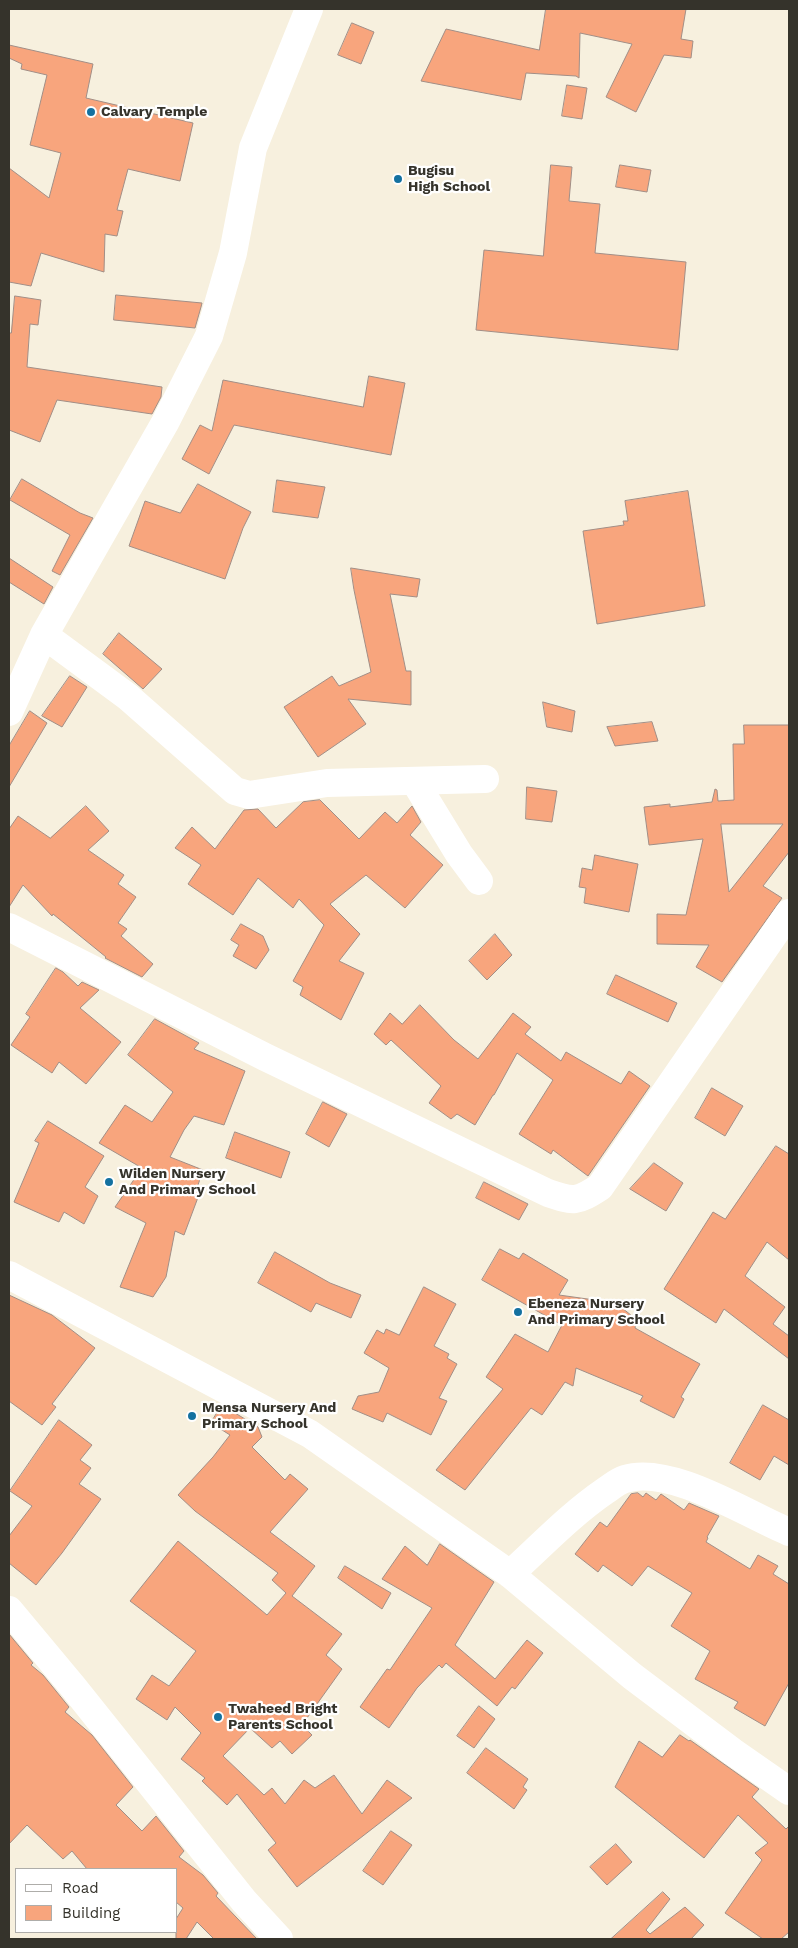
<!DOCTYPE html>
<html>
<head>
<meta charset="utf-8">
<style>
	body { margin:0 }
	#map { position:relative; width:798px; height:1948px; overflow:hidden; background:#f7f0de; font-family:"Work Sans",sans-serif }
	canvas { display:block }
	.frame { position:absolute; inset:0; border:10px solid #35332b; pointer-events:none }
	.legend { position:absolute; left:15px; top:1868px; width:162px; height:65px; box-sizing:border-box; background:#fff; border:1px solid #aeadaa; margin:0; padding:6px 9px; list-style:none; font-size:15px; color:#35332b }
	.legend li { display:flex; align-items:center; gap:10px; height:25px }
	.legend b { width:25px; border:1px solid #aeadaa }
</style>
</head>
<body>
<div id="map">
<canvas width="798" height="1948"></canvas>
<div class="frame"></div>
<ul class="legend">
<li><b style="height:6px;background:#fff"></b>Road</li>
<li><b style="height:14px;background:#f8a57d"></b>Building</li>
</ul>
</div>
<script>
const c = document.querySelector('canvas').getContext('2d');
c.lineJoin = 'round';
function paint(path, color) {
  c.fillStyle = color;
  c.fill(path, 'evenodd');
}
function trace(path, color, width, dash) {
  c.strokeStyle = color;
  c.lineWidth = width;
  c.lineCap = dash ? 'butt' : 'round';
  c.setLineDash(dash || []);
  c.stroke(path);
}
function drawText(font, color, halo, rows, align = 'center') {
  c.font = font + ' "Work Sans",sans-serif';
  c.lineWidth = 4.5;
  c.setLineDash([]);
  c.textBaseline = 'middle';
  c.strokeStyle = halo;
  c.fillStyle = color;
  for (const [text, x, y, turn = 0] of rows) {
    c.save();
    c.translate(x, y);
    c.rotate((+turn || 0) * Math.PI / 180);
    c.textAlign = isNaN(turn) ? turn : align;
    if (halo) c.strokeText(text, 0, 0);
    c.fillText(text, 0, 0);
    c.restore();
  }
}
const building = new Path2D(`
	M546 9H686L681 39 693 41 691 58 664 55 636 112 606 97 632 44 580 33 579 78 576 76 526 73 521 100 421 81 446 29 539 50Z
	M352 23 374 32 361 64 338 55Z
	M9 45 93 64 86 98 193 123 180 181 128 169 117 210 123 211 117 236 105 234 104 272 41 253 31 286 9 282V168L49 198 61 153 30 145 47 75 21 69 22 64 9 58Z
	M567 85 587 88 582 119 562 116Z
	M551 165 572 167 569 201 600 204 595 253 686 262 678 350 476 330 484 250 543 256Z
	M620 165 651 170 647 192 616 187Z
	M116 295 202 303 201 307 195 328 114 320Z
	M15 296 41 300 38 325 30 324 27 367 162 387 161 397 152 414 57 400 40 442 9 430V333H11Z
	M369 376 405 383 391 455 234 425 209 474 182 459 200 425 212 431 223 380 363 407Z
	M22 479 80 513 93 518 60 575 52 571 70 535 10 500Z
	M277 480 325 487 318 518 273 512Z
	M198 484 251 512 243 528 225 579 129 546 145 501 180 513Z
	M688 491 705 606 597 624 583 531 624 525 623 521H628L625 501Z
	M9 558 53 587 44 604 9 582Z
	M351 568 420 579 417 597 390 594 406 671H411V705L348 699 366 724 318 757 284 707 332 676 339 686 371 672 354 590Z
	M119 633 162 669 143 689 103 654Z
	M70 676 87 687 62 727 42 716Z
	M543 702 575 711 572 732 547 727Z
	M30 711 47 723 9 787V746Z
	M652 722 658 741 615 746 607 727Z
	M744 725H789V852L763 886 782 898 722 982 696 967 709 945 657 944V914L686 915 703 839 649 845 644 807 670 804V807L712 802 715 789 717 790 718 801 734 800 733 744H744ZM721 824H783L729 892 721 825Z
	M527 787 557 791 552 822 526 819Z
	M320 800 359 839 385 812 397 823 412 806 421 822 410 835 443 865 405 908 366 875 330 904 360 934 339 961 364 973 341 1020 300 995 303 987 293 981 324 925 299 899 293 908 258 878 233 915 188 884 201 865 175 848 192 827 215 849 244 810 258 809 276 828 303 802Z
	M86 806 109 831 88 850 124 875 118 884 136 897 118 923 127 929 121 936 153 964 142 977 105 958 106 957 53 914 52 916 23 885 9 907V829L18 816 50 838Z
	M595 855 638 864 629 912 584 903 586 888 579 887 582 868 592 870Z
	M241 924 263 936 269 950 256 969 233 956 239 945 231 940Z
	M495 934 512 955 487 980 469 961Z
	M56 968 63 972 78 986 82 982 99 990 80 1008 121 1042 86 1084 59 1062 52 1073 11 1045 30 1017 26 1014Z
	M616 975 677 1003 668 1022 607 994Z
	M420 1005 454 1040 478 1059 513 1013 531 1027 525 1034 561 1061 566 1052 621 1084 629 1071 650 1086 588 1176 553 1150 551 1154 519 1134 553 1080 517 1053 494 1095H493L475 1125 457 1114 451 1119 429 1103 441 1086 391 1040 386 1045 374 1034 390 1013 402 1024Z
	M155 1019 199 1043 194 1049 245 1071 224 1125 194 1116 184 1130 170 1157 203 1170 196 1191 200 1192 184 1235 175 1231 166 1277 153 1297 120 1287 146 1223 115 1207 142 1168 99 1143 125 1105 152 1122 173 1092 128 1055Z
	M712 1088 743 1106 725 1136 695 1118Z
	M323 1102 347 1114 329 1147 306 1134Z
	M48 1121 104 1156 85 1187 98 1196 84 1224 64 1212 59 1222 14 1202 39 1143 35 1141Z
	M235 1132 290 1152 281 1178 226 1158Z
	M776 1146 789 1154V1260L767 1242 745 1276 785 1307 773 1324 789 1336V1359L724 1309 716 1323 664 1289 713 1212 725 1219Z
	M654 1163 683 1183 666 1211 630 1189Z
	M484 1182 528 1204 519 1220 476 1198Z
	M500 1249 519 1259 523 1253 568 1280 559 1295 616 1303 637 1320 635 1328 700 1364 681 1397 684 1399 674 1418 640 1401 643 1396 576 1368 573 1386 565 1382 542 1415 531 1408 465 1490 436 1470 503 1389 486 1377 515 1334 548 1352 562 1325 482 1280Z
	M275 1252 330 1283 361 1295 351 1318 316 1303 311 1312 258 1283Z
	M424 1287 456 1304 434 1346 449 1354 447 1358 457 1364 439 1398 447 1401 431 1435 387 1413 383 1422 352 1409 358 1396 379 1392 389 1368 364 1353 377 1330 384 1334 386 1329 399 1335Z
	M9 1295 52 1315 95 1348 52 1404 56 1407 42 1425 9 1401Z
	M222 1405 258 1427 262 1437 252 1447 285 1480 290 1474 308 1489 270 1532 315 1566 292 1596 342 1634 326 1655 342 1669 302 1725 312 1735 292 1754 280 1741 272 1748 250 1728 223 1756 264 1795 272 1788 285 1804 304 1780 315 1788 334 1775 362 1814 387 1780 412 1798 297 1887 268 1850 276 1843 237 1794 227 1805 202 1781 205 1778 181 1759 201 1733 175 1707 167 1720 136 1699 152 1675 169 1686 196 1651 130 1601 178 1541 267 1615 286 1593 272 1580 278 1573 195 1511 178 1495 213 1457 230 1435 211 1423Z
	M763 1405 789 1420V1465L774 1456 760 1480 730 1463Z
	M59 1420 92 1445 80 1460 91 1468 79 1484 101 1499 62 1553 36 1585 9 1563V1536L32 1506 10 1491Z
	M638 1493 643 1497 646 1493 656 1500 661 1494 684 1510 689 1503 719 1516 707 1537 708 1538 706 1542 750 1569 758 1555 778 1566 773 1574 789 1584V1683L765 1726 734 1708 738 1702 695 1679 710 1651 671 1626 692 1593 648 1566 632 1586 603 1565 598 1572 575 1554 600 1522 607 1527 631 1494Z
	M440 1544 494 1582 455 1645 495 1679 527 1640 543 1653 515 1689 512 1687 497 1706 446 1663 442 1668 439 1665 417 1688 389 1728 360 1707 387 1669 390 1670 432 1608 382 1579 405 1546 427 1565Z
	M345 1566 391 1593 382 1609 338 1578Z
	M9 1634 33 1663 31 1665 43 1675 69 1707 65 1712 92 1735 133 1787 116 1805 142 1831 156 1816 184 1851 179 1857 203 1875 218 1893 216 1896 257 1939H214L197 1922 186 1939H176V1919L183 1908 176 1902V1869H87L72 1851 63 1859 27 1825 9 1844Z
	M479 1706 495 1719 474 1748 457 1736Z
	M680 1735 689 1741 690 1740 759 1789 752 1797 786 1829 789 1826V1932L781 1939H763L725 1913 762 1860 755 1853 768 1843 738 1815 704 1858 615 1787 639 1741 662 1757Z
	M486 1748 528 1779 523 1787 527 1790 514 1809 467 1773Z
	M391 1831 412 1845 383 1885 363 1871Z
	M616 1844 632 1862 607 1885 590 1867Z
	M663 1892 670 1899 646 1930 650 1934 685 1907 704 1925 691 1939H611Z`);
const street = new Path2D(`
	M44 635 128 697 235 791 249 795 327 783 485 779
	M9 712 44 635 166 421 209 336 233 253 253 148 309 9
	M415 782 459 854 479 881
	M9 927 265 1057 548 1193C574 1202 577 1202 600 1187L789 913
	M9 1275 310 1434 510 1574 632 1676 733 1752 789 1791
	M510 1574C541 1546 570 1515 605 1491 611 1487 618 1481 625 1479 671 1465 746 1514 789 1532
	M9 1610 74 1688 244 1901 279 1939`);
const markers = [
	[91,112,5,"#1471a0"],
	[398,179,5,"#1471a0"],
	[109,1182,5,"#1471a0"],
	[518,1312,5,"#1471a0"],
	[192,1416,5,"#1471a0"],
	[218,1717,5,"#1471a0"]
];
const poiNames = [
	["Calvary Temple",101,112],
	["Bugisu",408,171],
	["High School",408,187],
	["Wilden Nursery",119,1174],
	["And Primary School",119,1190],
	["Ebeneza Nursery",528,1304],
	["And Primary School",528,1320],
	["Mensa Nursery And",202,1408],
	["Primary School",202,1424],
	["Twaheed Bright",228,1709],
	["Parents School",228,1725]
];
paint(building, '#f8a57d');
trace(building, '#a18e86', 1);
trace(street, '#fff', 28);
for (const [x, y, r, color] of markers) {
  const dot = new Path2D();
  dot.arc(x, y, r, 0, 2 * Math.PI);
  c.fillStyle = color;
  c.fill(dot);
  trace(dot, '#fff', 2);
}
drawText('bold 14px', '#35332b', '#fff', poiNames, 'left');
</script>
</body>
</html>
